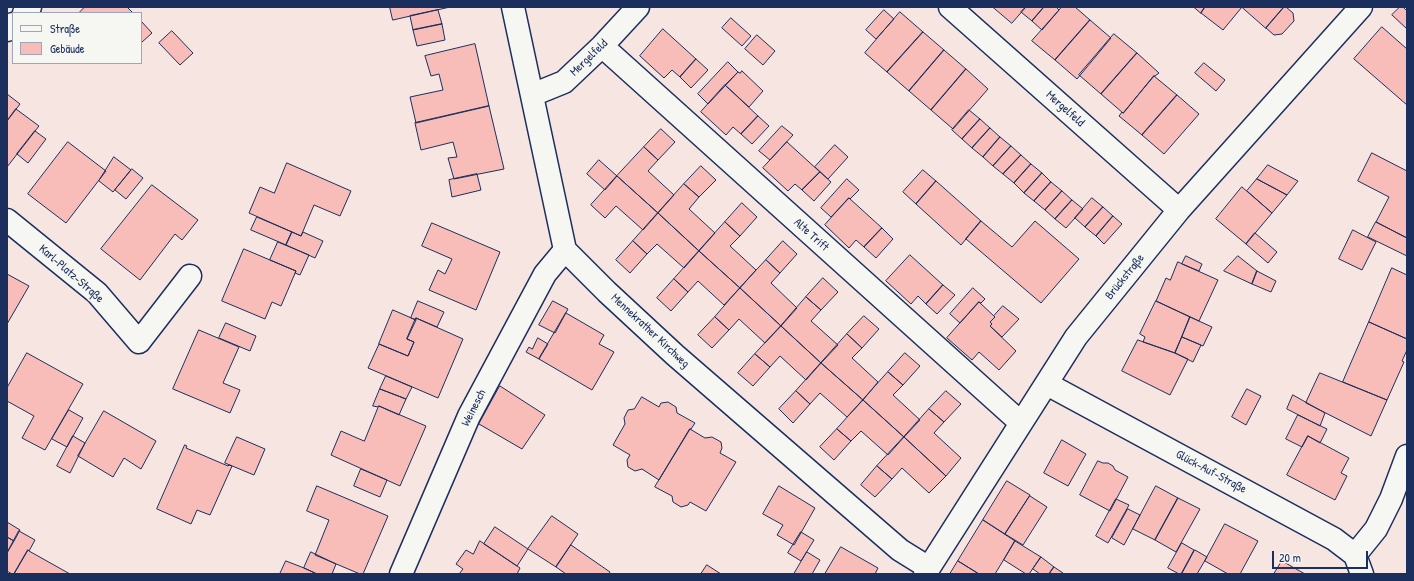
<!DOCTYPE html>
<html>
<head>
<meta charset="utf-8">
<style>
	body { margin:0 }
	#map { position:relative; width:1414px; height:581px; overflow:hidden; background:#f7e5e1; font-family:"Patrick Hand",sans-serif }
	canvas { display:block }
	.frame { position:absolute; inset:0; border:8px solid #1b2f5e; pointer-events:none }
	.legend { position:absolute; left:12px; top:12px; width:130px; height:52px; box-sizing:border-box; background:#f6f6f2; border:1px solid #9ea6b7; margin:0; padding:5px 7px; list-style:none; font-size:12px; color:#1b2f5e }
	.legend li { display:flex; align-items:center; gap:8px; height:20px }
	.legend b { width:20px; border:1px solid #9ea6b7 }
	.scale { position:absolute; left:1272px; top:551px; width:96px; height:18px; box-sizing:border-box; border:2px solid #1b2f5e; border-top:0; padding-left:5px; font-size:12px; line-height:14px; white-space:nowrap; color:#1b2f5e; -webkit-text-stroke:3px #f6f6f2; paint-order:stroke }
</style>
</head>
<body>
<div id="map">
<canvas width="1414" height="581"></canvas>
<div class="frame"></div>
<ul class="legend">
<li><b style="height:5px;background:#f6f6f2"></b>Straße</li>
<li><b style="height:11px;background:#f8bcb9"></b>Gebäude</li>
</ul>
<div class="scale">20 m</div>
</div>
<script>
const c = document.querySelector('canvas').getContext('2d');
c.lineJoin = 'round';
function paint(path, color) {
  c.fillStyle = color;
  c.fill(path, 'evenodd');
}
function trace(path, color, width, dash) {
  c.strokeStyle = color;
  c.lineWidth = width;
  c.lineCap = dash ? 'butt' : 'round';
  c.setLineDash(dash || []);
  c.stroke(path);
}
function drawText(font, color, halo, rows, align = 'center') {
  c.font = font + ' "Patrick Hand",sans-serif';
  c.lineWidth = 3.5;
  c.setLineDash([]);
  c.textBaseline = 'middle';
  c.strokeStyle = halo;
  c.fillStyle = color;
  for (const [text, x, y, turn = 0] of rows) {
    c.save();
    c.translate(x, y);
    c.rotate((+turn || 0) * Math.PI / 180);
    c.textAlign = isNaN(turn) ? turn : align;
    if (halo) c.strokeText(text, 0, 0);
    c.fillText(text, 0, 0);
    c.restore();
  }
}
const building = new Path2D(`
	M85 7H127L133 13H79Z
	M390 7H450L393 20Z
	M993 7H1026L1012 23Z
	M1026 7H1044L1032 21 1021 12Z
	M1044 7H1056L1059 10 1042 30 1032 21Z
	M1062 7H1075L1090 20 1055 60 1032 41Z
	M1194 7H1205L1201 13Z
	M1205 7H1242L1223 30 1201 13Z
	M1242 7H1284L1266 28Z
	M1284 7H1286L1293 13 1294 21 1282 34 1274 35 1266 28Z
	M1400 7H1403L1407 11V29L1392 15Z
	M438 10 442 24 413 30 410 16Z
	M884 10 894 19 876 39 866 30Z
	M900 12 923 32 887 72 865 53Z
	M731 18 751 36 742 46 722 28Z
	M1090 20 1111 38 1077 79 1055 60Z
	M141 21 152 33 141 43Z
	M442 24 445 40 417 46 413 30Z
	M1382 27 1407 49V105L1354 59Z
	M663 29 696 59 680 77 672 70 664 78 640 56Z
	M172 31 193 53 180 65 159 43Z
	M923 32 944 50 909 91 887 72Z
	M1114 34 1137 53 1101 94 1079 75Z
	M757 35 775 51 763 65 745 49Z
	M475 44 489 106 416 123 410 97 443 90 439 74 431 76 425 56Z
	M944 50 966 69 931 110 909 91Z
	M1137 53 1159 73 1155 76H1154L1123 113 1101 94Z
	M696 59 708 70 691 88 680 77Z
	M728 62 738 72 708 104 698 94Z
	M1204 63 1225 80 1216 91 1195 73Z
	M966 69 988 89 953 129 931 110Z
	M742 71 763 91 749 107 725 85 738 72 740 73Z
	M1154 76 1177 95 1142 135 1119 116 1122 112 1123 113Z
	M725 85 758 116 741 134 733 127 726 135 701 112Z
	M7 94 20 104 7 121Z
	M1177 95 1199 114 1164 154 1142 135Z
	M489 106 504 169 454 179 448 158 457 157 453 142 421 150 415 123Z
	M16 109 39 126 7 167V121Z
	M969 110 980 119 962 139 952 130Z
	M758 116 769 126 752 144 741 134Z
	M980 119 990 128 972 148 962 139Z
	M782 126 793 135 770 160 759 151Z
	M990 128 1000 137 983 157 972 148Z
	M661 129 675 142 658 160 644 147Z
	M35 131 46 139 28 163 17 154Z
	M1000 137 1011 146 993 166 983 157Z
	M68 142 106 171 66 223 28 194Z
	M787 142 820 172 802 190 795 184 788 191 763 168Z
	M835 145 848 157 828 179 815 167Z
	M1011 146 1021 155 1003 174 993 166Z
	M644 147 658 160 648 171 674 195 658 213 617 176Z
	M1372 153 1407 171V238L1376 222 1389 197 1358 181Z
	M1021 155 1031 164 1014 183 1003 174Z
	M114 157 131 170 113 192 99 181Z
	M599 160 617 176 605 190 587 174Z
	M287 163 351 191 340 216 314 205 301 236 249 213 260 187 274 193Z
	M1031 164 1042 173 1024 193 1014 183Z
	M1268 165 1298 181 1287 195 1257 179Z
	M701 166 716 180 699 197 684 184Z
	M132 169 143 178 126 199 115 190Z
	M923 170 936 181 916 204 903 192Z
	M820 172 831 182 814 201 802 190Z
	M1042 173 1051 182 1034 201 1024 193Z
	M477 174 481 190 452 197 449 180Z
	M617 176 658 213 643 230 616 206 605 218 591 205Z
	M847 179 859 190 850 199 849 198 831 217 821 208Z
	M1257 179 1287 195 1272 213 1247 191Z
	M936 181 981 221 961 245 916 204Z
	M1051 182 1062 191 1045 210 1034 201Z
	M684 184 699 197 689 209 715 233 699 251 658 213Z
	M152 185 198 220 182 240 175 234 140 280 101 249Z
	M1242 187 1272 213 1246 244 1216 219Z
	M1062 191 1072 200 1055 219 1045 210Z
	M849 198 882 228 864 247 856 240 849 248 825 225Z
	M1092 198 1103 207 1085 227 1075 218Z
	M1072 200 1083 209 1066 228 1055 219Z
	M742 203 757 217 740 236 725 222Z
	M1103 207 1113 216 1096 236 1085 227Z
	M658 213 699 251 684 268 657 244 647 254 633 241Z
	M1113 216 1122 224 1104 244 1096 236Z
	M257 217 292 232 286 245 251 230Z
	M981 221 1012 247 1035 221 1079 259 1041 303 966 239Z
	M725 222 740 236 730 246 756 270 740 288 699 251Z
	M1376 222 1407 238V256L1368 237Z
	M432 223 500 252 476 310 429 290 438 270 445 274 452 259 422 246Z
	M882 228 893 239 876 258 864 247Z
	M1353 230 1376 242 1362 270 1339 259Z
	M292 232 301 236 303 232 323 241 315 258 286 245Z
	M1255 233 1277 252 1268 263 1246 244Z
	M633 241 647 254 630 273 616 260Z
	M783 241 797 254 780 273 766 260Z
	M278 242 309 255 300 275 295 273 296 271 270 260Z
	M244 249 296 271 281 306 272 302 265 319 222 301Z
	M699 251 740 288 724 305 698 281 688 292 674 279Z
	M910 255 943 285 926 304 918 296 911 304 886 281Z
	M1186 256 1202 264 1199 271 1182 264Z
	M1238 256 1257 271 1252 284 1224 271Z
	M766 260 780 273 771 283 797 308 781 326 740 288Z
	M1178 262 1218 280 1199 321 1156 301 1166 278 1170 280Z
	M1392 268 1407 275V339L1369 322Z
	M1257 271 1276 281 1271 292 1252 284Z
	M7 274 29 286 7 324Z
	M823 278 838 292 821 310 806 297Z
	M674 279 688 292 671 311 657 298Z
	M943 285 955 295 937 314 926 304Z
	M740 288 781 326 765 343 739 319 729 330 715 317Z
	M973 288 985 299 981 303 979 302 960 323 950 314Z
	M806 297 821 310 811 321 838 345 821 363 781 326Z
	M418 301 444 312 437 327 416 318V320L411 318Z
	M553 301 568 309 555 333 539 325Z
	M1156 301 1190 317 1175 353 1143 342 1145 337 1140 334Z
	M979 302 995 317 990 322 992 324 990 326 1016 351 999 370 979 352 972 360 947 338Z
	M1003 306 1019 319 1002 337 990 326 992 324 990 322 995 317 994 316Z
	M393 310 416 320 407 339 414 342 408 356 379 344Z
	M566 313 604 335 599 344 614 352 592 390 539 359Z
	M864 316 879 329 862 348 847 334Z
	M715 317 729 330 712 348 698 335Z
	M1190 317 1212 327 1203 346 1182 337Z
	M416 318 463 339 438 398 368 368 379 344 408 356 414 342 407 339Z
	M1369 322 1407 339V350L1402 361 1404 362 1387 400 1343 382Z
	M226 323 256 336 250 351 219 338Z
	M781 326 821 363 806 380 780 356 770 367 755 354Z
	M199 330 239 347 223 383 240 390 230 413 173 389Z
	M847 334 862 348 852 358 878 382 863 400 821 363Z
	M1182 337 1201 345 1193 362 1175 353Z
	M538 338 548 344 539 359 526 352 529 347 532 349Z
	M1138 340 1175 353 1188 359 1170 395 1122 371Z
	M27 353 83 384 45 450 22 438 34 416 7 401V388Z
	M905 353 920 366 903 385 888 372Z
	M755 354 770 367 753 386 738 373Z
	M821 363 863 400 847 417 820 393 810 404 796 391Z
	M888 372 903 385 893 395 920 420 904 437 863 400Z
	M1320 373 1387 400 1371 436 1306 403Z
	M386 376 412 387 406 399 380 389Z
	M500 386 545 415 522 449 479 424Z
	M380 389 406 399 399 415 379 406 378 407 373 406Z
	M1247 389 1261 396 1246 425 1232 417Z
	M796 391 810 404 793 423 779 409Z
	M946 391 961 404 944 422 929 409Z
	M1293 395 1325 413 1320 426 1287 409Z
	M642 397 659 407 661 403 668 402 676 407 677 413 695 423 691 429H690L659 480 642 469 635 471 628 467 627 460 630 455 613 445 625 424 624 418 628 410 634 409Z
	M863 400 904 437 888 455 861 431 851 441 837 429Z
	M379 406 426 426 400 486 331 455 341 431 364 441Z
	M929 409 944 422 934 433 961 458 946 476 904 437Z
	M69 410 83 418 67 447 52 439Z
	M104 411 156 441 141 469 124 458 113 477 78 456Z
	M1298 415 1327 429 1320 443 1308 436 1302 447 1286 439Z
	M690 429 705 438 712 437 721 442 722 448 720 453 736 462 706 511 690 502 688 505 681 507 673 502 672 496 655 487Z
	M837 429 851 441 834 460 820 447Z
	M73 436 85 443 70 473 57 466Z
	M1308 436 1349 458 1341 473 1347 476 1335 500 1287 475Z
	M237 437 265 449 254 475 225 463Z
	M904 437 946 476 929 493 902 468 892 479 877 466Z
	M1062 440 1086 454 1068 486 1044 473Z
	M185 445 187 446 186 448 228 466 229 465 232 466 210 515 197 510 191 524 157 509Z
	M1098 461 1103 463H1108L1113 466 1115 470 1128 477 1110 511 1080 495Z
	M877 466 892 479 875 497 861 485Z
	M361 469 387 480 380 497 354 486Z
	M1007 481 1030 495 1005 534 983 520Z
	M317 486 388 516 363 574H360L315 555 329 520 307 511Z
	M779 486 815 508 794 545 777 535 783 525 763 514Z
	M1156 486 1178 498 1155 540 1133 529Z
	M1030 496 1047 507 1023 545 1005 534Z
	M1178 498 1200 509 1176 552 1155 540Z
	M1116 499 1129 505 1108 543 1096 536Z
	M1128 509 1140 515 1124 545 1112 538Z
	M552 516 578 534 556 567 528 549Z
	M983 520 1015 541 995 574H979L958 561Z
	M7 522 20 530 14 541 7 537Z
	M1225 524 1258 541 1240 574H1228L1205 561Z
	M495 527 528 549 517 566 484 544Z
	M19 531 35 540 29 551 28 550 14 574H12L7 571V553Z
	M801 532 814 540 801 561 788 553Z
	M7 537 14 541 7 553Z
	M480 541 520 568 517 574H459L463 569 456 564 466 550 473 554Z
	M1015 541 1041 557 1029 574H1026L1004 560Z
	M1182 543 1194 550 1181 574H1179L1168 568Z
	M571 545 610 572 609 574H566L556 567Z
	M841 547 878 568 875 574H825Z
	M28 550 29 551 70 574H14Z
	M1195 550 1207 557 1197 574H1182Z
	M311 552 336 564 332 574H317L304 568Z
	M807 552 820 560 812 574H794Z
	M1041 557 1054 567 1049 574H1040L1033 569Z
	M286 561 304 568 317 574H280Z
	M958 561 979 574H950Z
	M1282 561 1305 574H1274Z
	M707 565 721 574H701Z
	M1054 567 1063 573 1062 574H1049Z`);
const minor = new Path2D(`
	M513 7 565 250 607 292 675 355 900 550 929 568
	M950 7 1179 210
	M24 13 30 7
	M7 30 13 24
	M602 46 1021 423
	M532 95 564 82 602 46 638 7
	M7 220 97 293 139 342 190 276
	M1047 384 1334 539 1355 555 1362 574
	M1355 555 1376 529 1391 499 1407 456
	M401 574 469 416 545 274 565 250
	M925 574 1076 337 1179 210 1361 7`);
const streetNames = [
	["Mergelfeld",589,58,-44],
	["Mergelfeld",1065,109,42],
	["Alte Trift",811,235,42],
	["Karl-Platz-Straße",71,274,41],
	["Brückstraße",1125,277,-51],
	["Mennekrather Kirchweg",650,331,43],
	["Weinesch",474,408,-63],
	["Glück-Auf-Straße",1211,472,28]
];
paint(building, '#f8bcb9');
trace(building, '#1b2f5e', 1);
trace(minor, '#1b2f5e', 25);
trace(minor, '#f6f6f2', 22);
drawText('12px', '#1b2f5e', '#f6f6f2', streetNames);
</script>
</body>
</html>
